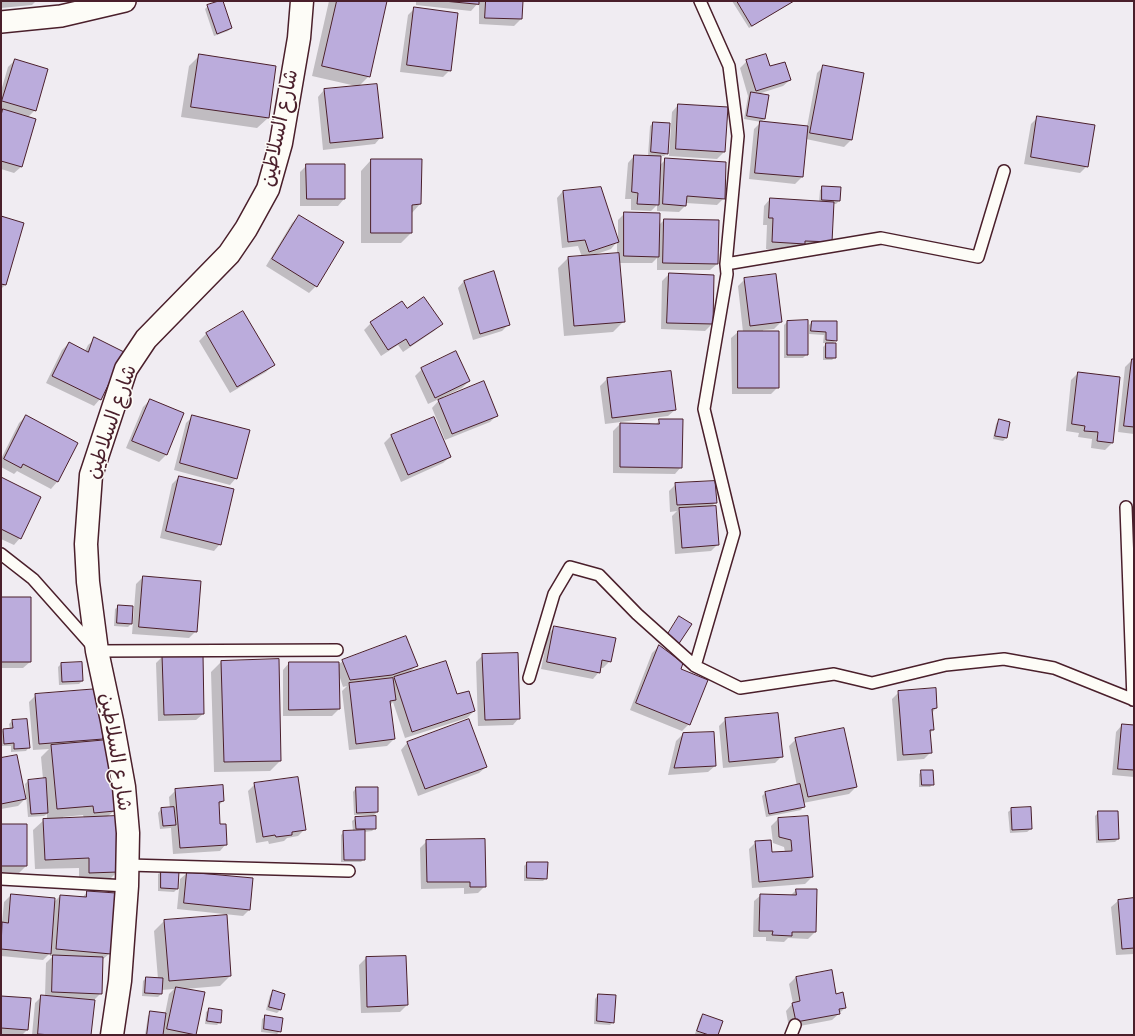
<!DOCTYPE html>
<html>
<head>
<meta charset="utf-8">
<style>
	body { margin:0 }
	#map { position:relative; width:1135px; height:1036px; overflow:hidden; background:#f0ecf2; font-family:Caveat,sans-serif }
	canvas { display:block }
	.frame { position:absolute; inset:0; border:2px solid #4a1f2b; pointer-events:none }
</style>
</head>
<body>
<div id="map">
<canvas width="1135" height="1036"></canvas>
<div class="frame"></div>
</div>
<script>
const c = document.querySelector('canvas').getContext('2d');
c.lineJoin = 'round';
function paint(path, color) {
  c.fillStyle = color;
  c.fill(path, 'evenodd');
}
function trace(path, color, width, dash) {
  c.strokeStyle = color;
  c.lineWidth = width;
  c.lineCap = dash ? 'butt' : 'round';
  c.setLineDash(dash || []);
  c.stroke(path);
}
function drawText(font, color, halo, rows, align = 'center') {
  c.font = font + ' Caveat,"Playpen Sans Arabic",sans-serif';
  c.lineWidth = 3;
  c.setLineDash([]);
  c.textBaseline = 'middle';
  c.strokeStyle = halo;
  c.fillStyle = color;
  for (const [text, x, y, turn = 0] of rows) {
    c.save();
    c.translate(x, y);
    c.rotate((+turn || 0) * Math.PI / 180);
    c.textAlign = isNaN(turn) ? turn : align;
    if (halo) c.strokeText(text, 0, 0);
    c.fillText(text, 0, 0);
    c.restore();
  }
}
const shadow = new Path2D(`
	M1 1H36L32 5 1 8Z
	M222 1 231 28 228 31 214 36 205 9 208 6Z
	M329 1H386L369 76 359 86 381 137 375 144 323 150 318 97 324 90 356 86 312 76Z
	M416 1H522L521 19 514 26 479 24V2L471 11 416 5Z
	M732 1H794L749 28Z
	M415 8 450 70 443 77 400 72 408 15Z
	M199 56 275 67 268 118 257 128 181 117 189 66Z
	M15 60 35 110 28 117 21 167 14 173 1 169V112L3 110 1 109V91L8 67Z
	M747 61 770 67 790 80 783 86 758 94 764 119 761 122 744 119 748 96 740 68Z
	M824 66 863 74 851 140 844 147 806 139 802 177 795 184 749 179 754 129 761 122 807 127 817 73Z
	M678 105 724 152 717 159 669 156 672 112Z
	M1038 117 1087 166 1080 173 1024 164 1031 124Z
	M653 123 667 153 664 156H660V165L666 159 724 198 717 205 686 203 685 206 679 212 657 211V205L651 211 631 210V199H625L628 163 634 156H648L650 126Z
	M371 160 420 204 411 214V233L401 243H361V171Z
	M307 165 344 199 338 206H300V172Z
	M823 187 839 201 836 204H832L831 242 797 251 766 249 767 225H763L764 206 770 199 819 202 820 190Z
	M563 191 618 240V220L625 213 659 225 664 220 718 221 717 264 710 270H657V258L652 263H619L624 321 613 332 564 336 558 268 568 258 582 257 578 246 562 248 557 198ZM617 242V254L591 256 611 249Z
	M299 216 316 286 309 293 266 266 292 223Z
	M1 217 23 223 5 285 1 289Z
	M669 274 713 276 712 324 705 331 661 329 662 281Z
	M745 279 781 322 774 329 763 330 778 387 771 394H732L731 338 738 332H743L738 286Z
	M464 281 509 324 502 331 473 340 458 288Z
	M402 302 407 309 441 324 434 331 403 352 398 345 381 356 364 330 371 323Z
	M243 312 273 365 266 372 230 393 199 341 206 334Z
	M787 322 807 354 803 358H784V325Z
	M812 322H836V340L832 344 835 357 832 360H823V347L827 343H823L824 335 809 334V325Z
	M95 339 100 399 94 406 46 383 62 350 69 343 85 351 88 345Z
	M1132 360 1134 361V434L1118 432 1125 367Z
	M422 369 469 381 462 388 443 397V399L497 415 490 422 445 440 432 408 441 398 428 404 415 376Z
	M1078 373 1112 443 1105 450 1091 448 1092 439 1078 437 1079 433 1066 431 1071 380Z
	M607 379 675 410 668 416 605 424 600 386Z
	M150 400 183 413 166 455 159 462 126 448 143 407Z
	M26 416 77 443 57 482 51 489 17 471 14 474 1 467V459L19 423Z
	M193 416 236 478 230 485 174 470 186 423Z
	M433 418 450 457 443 463 401 482 384 443 391 436Z
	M660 420 681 467 675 474 613 473V431L620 424 655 425Z
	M999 420 1006 438 1003 441 993 439 996 424Z
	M179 477 220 544 214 551 160 538 172 484Z
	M1 479 20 538 14 545 1 539Z
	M676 484 716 502 711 507 718 544 711 551 675 554 672 516 677 511 670 512 669 491Z
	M1134 554V590L1127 560Z
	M143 577 196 631 189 638 132 634 136 584Z
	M1 598 30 662 23 668H1Z
	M119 606 132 607 131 624 128 627 114 626 115 609Z
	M555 627 610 661 603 668H600L599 672 593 679 541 669 548 634Z
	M659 646 680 670 689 724 682 731 630 710 652 653Z
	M483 655 519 718 513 725 478 726 476 662Z
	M163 656 203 714 196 720 158 721 156 663Z
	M343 661 416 666 409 673 457 696 474 711 467 718 405 738 393 702 390 705 394 739 387 746 349 750 342 691 347 686 343 687 339 675V709L332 716H283V670L289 663 338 665Z
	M221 662 280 761 270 771 214 772 211 672Z
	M61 664 82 681 79 684 59 685 58 667Z
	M899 692 936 708 932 713 933 730 930 733 931 752 924 759 897 761 892 699Z
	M36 695 102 738 98 742 114 811 107 817 117 872 107 882 79 883V868L35 869 33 830 44 820 47 819V814L44 816 28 817 25 784 28 781 43 779 41 757 49 749 33 750 29 702ZM83 815 84 818 63 819V817Z
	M726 719 782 756 775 763 723 768 719 726Z
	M12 721 29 747 26 751 11 752V746H1V732L3 730 10 729 9 724Z
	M1122 725 1134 726V777L1112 775 1116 732Z
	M683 734 715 766 708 772 668 775 676 741Z
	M796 739 856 787 849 794 803 803 804 806 801 810 766 817 762 796 765 793 797 786 789 746Z
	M407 743 486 767 479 773 418 796 401 750Z
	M1 759 25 799 18 806 1 809Z
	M922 771 933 784 930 787H919V774Z
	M255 784 305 829 298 836 287 838 284 841 269 844 268 841 256 843 248 791Z
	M356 788 377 812 374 815H354L353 792Z
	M176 790 223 801 218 806 219 825 226 844 220 851 173 854 171 828 160 829 158 813 161 809H170L169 797Z
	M1012 809 1031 829 1027 832 1010 833 1008 812Z
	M1099 812H1117L1118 839 1115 842 1096 843 1095 816Z
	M807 817 812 877 805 884 752 888 749 849 756 842 771 854 785 852 784 847 773 843 771 826 778 819Z
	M356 818 375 828 372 831 364 832V859L361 862H341V835L344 832 353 831 352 821Z
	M1 825 26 866 19 873 1 872Z
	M427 841 485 886 478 893 464 894V888L421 889 420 848Z
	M527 863 546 878 543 881H524V866Z
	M162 871 177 889 174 892 158 891V874Z
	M187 873 249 910 243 916 177 909 180 879Z
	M796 890 815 932 808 939 788 938 784 942 766 941V937H753L754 901 761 895H791Z
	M87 892 110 953 102 960 101 993 94 1000 90 1035H32L35 1003 42 996H45L46 963 53 956H50V953L43 960 1 956V924L2 923 4 902 11 895 54 902 60 896 82 898Z
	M1134 899V954L1116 955 1111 907 1118 901Z
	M164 921 230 976 220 986 184 989 195 1035H145L148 1016 151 1012 165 1014 169 994 174 989 161 990V994L158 997 142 996 143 981 146 978 158 979 154 931Z
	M405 957 407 1005 400 1012 361 1013 359 965 366 958Z
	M796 977 836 995 845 1008 832 1020 789 1028 786 1011 793 1003 789 984Z
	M273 992 280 1010 277 1013 266 1010 270 995Z
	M598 995 613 1022 610 1025 594 1024 595 999Z
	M1 997 27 1030 22 1035H1Z
	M210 1009 220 1022 217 1025 205 1024 206 1012Z
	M704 1015 717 1035 695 1034 700 1018Z
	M266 1016 280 1031 277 1034 261 1032 262 1019Z`);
const building = new Path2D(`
	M219 1H223L232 28 217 34 207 5Z
	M337 1H387L370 77 322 66Z
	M444 1H479V4Z
	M486 1H523L522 19 485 18Z
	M737 1H794L752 26Z
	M414 7 458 13 451 71 407 65Z
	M199 54 276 66 269 118 191 107Z
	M766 54 770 66 785 62 791 80 756 91 746 60Z
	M15 59 48 69 36 111 2 101Z
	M823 65 864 73 852 140 810 133Z
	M377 84 383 138 330 143 324 89Z
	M751 92 769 95 765 119 747 116Z
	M678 104 728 107 725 152 676 149Z
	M3 109 36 119 22 167 1 161V116Z
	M1037 116 1095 125 1088 167 1031 157Z
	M760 121 808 126 803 177 755 173Z
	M653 122 670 123 668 154 651 152Z
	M634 155 661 156 659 205 637 204 638 193 632 192Z
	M665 158 726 162 725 199 687 196 686 206 663 204Z
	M371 159H422L421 204 412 205V233H371Z
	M306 164H345V199H307Z
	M822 186 841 187 840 201 822 200Z
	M601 187 619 242 589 252 585 240 568 242 563 191Z
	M770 198 834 202 832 242 805 241V244L772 242 773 218H769Z
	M624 212 660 213 659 257 624 256Z
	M299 215 344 242 317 287 272 259Z
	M1 216 24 223 6 285 1 284Z
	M664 219 719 220 718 264 663 263Z
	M619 253 625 322 574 326 568 257Z
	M494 271 510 325 480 334 464 281Z
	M669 273 714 275 713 324 667 323Z
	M776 274 782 322 750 326 744 278Z
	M424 297 443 324 410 346 406 339 388 350 370 322 402 301 407 308Z
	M243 311 275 365 237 387 206 333Z
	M808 320V355H787V321Z
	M812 321H837V341L826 340V332L811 331Z
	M738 331H779V388H738Z
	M94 337 124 352 101 400 52 376 69 342 88 352Z
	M826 343H836V358H826Z
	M456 351 470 381 435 398 421 368Z
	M1132 359H1134V427L1124 426Z
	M671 371 676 410 612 418 607 378Z
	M1078 372 1120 377 1113 443 1097 441 1098 432 1084 431 1085 426 1072 424Z
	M484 381 498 416 452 434 438 400Z
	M150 399 184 413 167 455 132 441Z
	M26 415 78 443 58 482 23 464 21 468 4 459Z
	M192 415 250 430 237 479 180 463Z
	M434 417 451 457 408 475 391 435Z
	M659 419H683L682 468 620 467V423L659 424Z
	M999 419 1010 422 1007 438 995 436Z
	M179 476 234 489 221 545 166 531Z
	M1 477 41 497 21 539 1 529Z
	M715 481 717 503 677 505 675 483Z
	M716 506 719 545 682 548 679 508Z
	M143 576 201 581 197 632 139 627Z
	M1 597H31V662H1Z
	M118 605 133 606 132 624 117 623Z
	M679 616 692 624 678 645 666 637Z
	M554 626 616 638 611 662 602 660 600 673 547 662Z
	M406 636 418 666 392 675 350 680 342 660Z
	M659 645 683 663 681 669 708 680 690 725 636 703Z
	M518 653 520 719 485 720 482 654Z
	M203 654 204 714 164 715 162 655Z
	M279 659 281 761 224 762 221 661Z
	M446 661 457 694 469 691 475 711 412 732 394 677Z
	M82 662 83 681 62 682 61 663Z
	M289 662H339L340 709 289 710Z
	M393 678 396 700 390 701 395 739 356 744 349 683Z
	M936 688 937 708 932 709 934 730H930L932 753 903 755 898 691Z
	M98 689 103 739 39 744 35 694Z
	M778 713 783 757 729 762 725 718Z
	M27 719 30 748 14 749V743L4 744 3 729 13 728 12 720Z
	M469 719 487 767 425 789 407 742Z
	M1122 724 1134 725V770L1118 769Z
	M844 728 857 787 808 797 795 738Z
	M714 732 716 766 674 768 683 733Z
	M108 740 115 811 94 813 93 806 57 809 51 745Z
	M17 755 26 799 1 804V758Z
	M921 770H933L934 785H922Z
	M298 777 306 830 292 832V835L276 837 275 835 263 837 254 783Z
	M46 778 48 813 31 814 28 780Z
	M800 784 805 807 769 814 765 792Z
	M223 785 224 801 219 802 220 824H226L227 845 180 848 175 789Z
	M356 787H378V812L357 813Z
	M174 807 176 825 163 826 161 808Z
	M1031 807 1032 829 1012 830 1011 808Z
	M1098 811H1118L1119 839 1099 840Z
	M116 816 118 872 89 873V858L45 860 43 819Z
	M376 816V829H356L355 817Z
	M808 816 813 877 759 882 755 841 771 840 772 852 792 851 791 840 779 837 778 818Z
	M1 824H27V866H1Z
	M365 830V860H344L343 831Z
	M485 839 486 887H470V882H427L426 840Z
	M527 862H548L547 879 527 878Z
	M161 870 179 871 178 889 161 888Z
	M187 872 253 878 250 910 184 903Z
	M796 889H817L816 932H792V936L772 935 773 931H759L760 894 796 895Z
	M87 891 116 893 111 954 56 949 60 895 86 897Z
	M11 894 55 898 51 954 1 949 2 922 8 923Z
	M1134 898V948L1122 949 1118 900Z
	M227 915 231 976 169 981 164 920Z
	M53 955 103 957 102 994 52 992Z
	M406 956 408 1005 367 1007 366 957Z
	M832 970 836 994 843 992 846 1008 839 1009 840 1014 796 1022 792 1003 800 1001 796 977Z
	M146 977 163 978 162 994 145 993Z
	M176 987 205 992 196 1035 167 1029Z
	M273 990 285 994 281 1010 269 1007Z
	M598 994 616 995 614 1023 597 1021Z
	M41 995 95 1000 91 1035H51L38 1034Z
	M1 996 31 998 28 1030 1 1028Z
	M209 1008 222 1010 221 1023 207 1021Z
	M150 1011 166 1013 163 1035H147Z
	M703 1014 723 1021 718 1035H709L697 1031Z
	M265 1015 283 1018 281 1032 264 1029Z`);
const service = new Path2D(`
	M726 264 881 238 978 257 1004 171
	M1126 507 1133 700
	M1 554 33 579 97 651 337 650
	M695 666 734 533 704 409 727 274 726 264 738 136 729 66 700 1
	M529 678 554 594 570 567 599 575 637 614 695 666 740 688 834 674 872 683 946 665 1004 659 1054 668 1134 700
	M128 865 349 871
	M1 879 127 886
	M791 1035 795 1025`);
const minor = new Path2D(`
	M1 22 61 16 125 1`);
const secondary = new Path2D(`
	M112 1035 120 981 127 886 128 833 124 787 112 721 97 651 88 582 86 544 91 475 126 369 146 339 229 254 246 229 268 189 281 143 299 38 302 1`);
const streetNames = [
	["شارع السلاطين",280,128,-78],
	["شارع السلاطين",112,422,-71],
	["شارع السلاطين",115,752,81]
];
paint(shadow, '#0003');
paint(building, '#bbacdc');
trace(building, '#4a1f2b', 1);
trace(service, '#4a1f2b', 14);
trace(minor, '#4a1f2b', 24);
trace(secondary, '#4a1f2b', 25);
trace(service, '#fdfcf7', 11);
trace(minor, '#fdfcf7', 21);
trace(secondary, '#fdfcf7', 22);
drawText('20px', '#4a1f2b', '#fdfcf7', streetNames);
</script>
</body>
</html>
